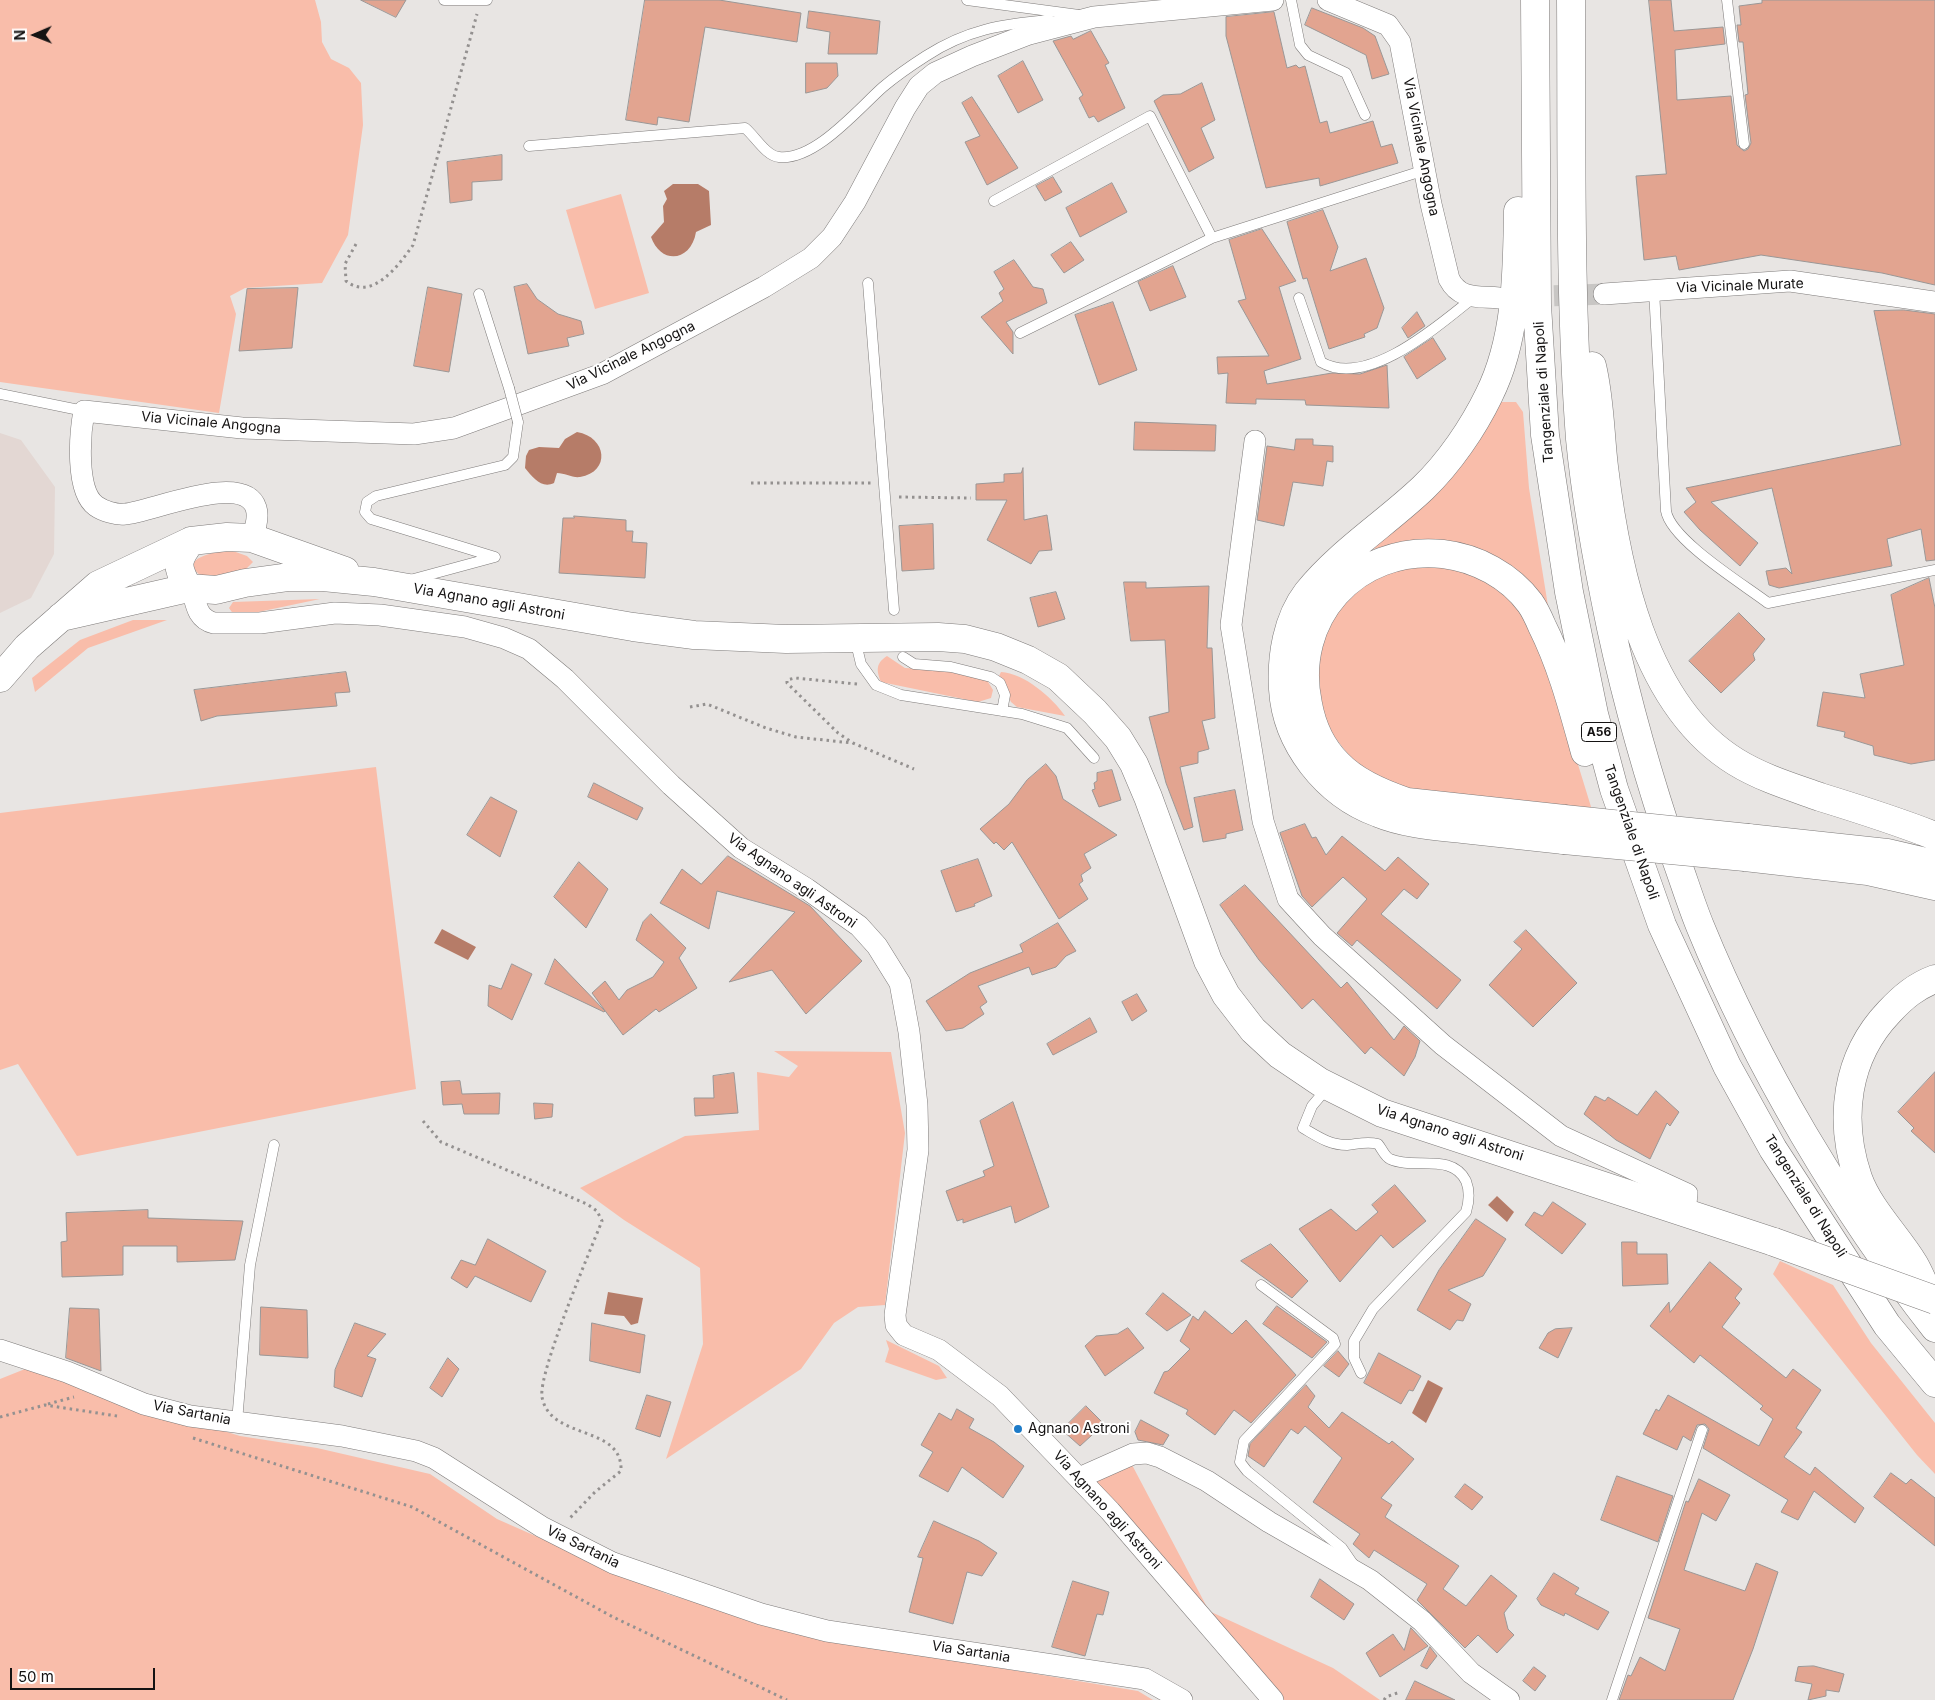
<!DOCTYPE html>
<html>
<head>
<meta charset="utf-8">
<style>
	body { margin:0 }
	#map { position:relative; width:1935px; height:1700px; overflow:hidden; background:#e8e5e3; font-family:Inter,sans-serif }
	canvas { display:block }
	.north { position:absolute; left:10px; top:10px; width:50px; height:50px; -webkit-text-stroke:4px #fff; paint-order:stroke; rotate:269deg; font-size:14px; font-weight:700; line-height:20px; text-align:center; color:#151313 }
	.north::after { content:''; display:block; margin:auto; width:18px; height:22px; background:#151313; clip-path:polygon(50% 0,100% 100%,50% 72%,0 100%) }
	.scale { position:absolute; left:10px; top:1668px; width:145px; height:22px; box-sizing:border-box; border:2px solid #151313; border-top:0; padding-left:6px; font-size:15px; line-height:18px; white-space:nowrap; color:#151313; -webkit-text-stroke:4px #fff; paint-order:stroke }
</style>
</head>
<body>
<div id="map">
<canvas width="1935" height="1700"></canvas>
<div class="north">N</div>
<div class="scale">50 m</div>
</div>
<script>
const c = document.querySelector('canvas').getContext('2d');
c.lineJoin = 'round';
function paint(path, color) {
  c.fillStyle = color;
  c.fill(path, 'evenodd');
}
function trace(path, color, width, dash) {
  c.strokeStyle = color;
  c.lineWidth = width;
  c.lineCap = dash ? 'butt' : 'round';
  c.setLineDash(dash || []);
  c.stroke(path);
}
function drawText(font, color, halo, rows, align = 'center') {
  c.font = font + ' Inter,sans-serif';
  c.lineWidth = 4;
  c.setLineDash([]);
  c.textBaseline = 'middle';
  c.strokeStyle = halo;
  c.fillStyle = color;
  for (const [text, x, y, turn = 0] of rows) {
    c.save();
    c.translate(x, y);
    c.rotate((+turn || 0) * Math.PI / 180);
    c.textAlign = isNaN(turn) ? turn : align;
    if (halo) c.strokeText(text, 0, 0);
    c.fillText(text, 0, 0);
    c.restore();
  }
}
const built = new Path2D(`
	M0 433 21 440 55 487 54 554 31 598 0 613Z`);
const green = new Path2D(`
	M0 0H315L321 22 322 42 331 59 349 68 361 83 363 125 348 235 322 283 245 288 230 296 236 314 219 413 0 382Z
	M621 194 649 293 595 309 566 210Z
	M1500 402H1516L1523 412 1529 488 1548 606 1534 590 1388 547 1372 549Z
	M230 550 247 556 253 562 246 569 206 579C173 559 214 552 230 550Z
	M1399 566 1466 568 1509 593 1536 628 1592 810 1407 791 1355 763 1326 726 1317 694V666L1324 636 1342 601 1370 579Z
	M320 599 244 615H234L229 608 233 602Z
	M133 620H167L88 648 35 692 32 678 80 640Z
	M887 656 905 668 940 670 987 680 993 690 991 698 978 702 881 682C876 670 876 663 887 656Z
	M1001 672C1024 673 1053 698 1065 716L1017 707 1011 702 999 676Z
	M376 767 416 1089 77 1156 18 1064 0 1070V813Z
	M774 1051 891 1052 905 1133 885 1305 858 1307 834 1323 801 1369 666 1459 703 1344 700 1268 624 1220 580 1188 685 1136 759 1130 757 1072 789 1077 798 1066Z
	M1780 1261 1833 1285 1871 1343 1935 1423V1474L1917 1455 1773 1274Z
	M886 1340 939 1366 947 1378 936 1380 885 1362 889 1349Z
	M25 1369 240 1436 317 1448 430 1474 497 1519 667 1594 814 1637 1138 1691 1153 1700H0V1379Z
	M1131 1463 1209 1611 1333 1668 1380 1700H1281L1094 1479Z`);
const water = new Path2D(`
	M673 184H698L709 191 711 225 696 232C691 262 661 265 651 237L664 222 663 206 667 199 664 191Z
	M577 432C607 437 611 472 580 477 572 478 565 473 557 473L554 483C542 489 533 478 525 468L526 456 529 450 539 447 559 448 565 439Z
	M442 929 476 947 468 960 434 943Z
	M1497 1196 1514 1212 1507 1222 1488 1205Z
	M608 1292 643 1298 638 1323 631 1325 624 1316 604 1314Z
	M1428 1380 1443 1388 1426 1423 1412 1413Z`);
const building = new Path2D(`
	M361 0H406L396 17Z
	M645 0H719L801 13 797 42 705 27 689 122 658 117 657 125 626 120Z
	M1649 0H1671L1674 31 1723 27 1725 44 1675 50 1677 100 1731 96 1737 145 1744 151 1748 149 1751 143 1745 95 1748 94 1743 42H1739L1737 25H1741L1739 6 1762 3V0H1935V285L1882 273 1761 255 1679 270 1676 256 1644 260 1636 176 1666 174Z
	M1312 8 1363 28 1375 36 1389 74 1372 79 1366 55 1305 25Z
	M809 11 880 21 877 54H828L830 32 807 28Z
	M1274 12 1287 68 1296 65 1299 68 1305 66 1320 123 1327 121 1330 133 1373 121 1381 147 1392 144 1398 163 1320 186 1319 178 1266 188 1226 36V17Z
	M1091 31 1109 63 1105 65 1125 108 1098 122 1094 116 1089 118 1079 98 1083 95 1053 41 1071 36 1073 39Z
	M1023 61 1043 100 1018 113 998 76Z
	M806 63H837L838 76 827 88 806 93Z
	M1202 83 1215 120 1201 128 1214 158 1189 172 1154 101 1163 95 1180 94Z
	M972 97 1018 168 987 185 965 142 980 136 962 103Z
	M502 155V180L472 182V200L450 203 447 162Z
	M1053 177 1062 192 1045 201 1036 186Z
	M1112 183 1127 212 1080 237 1066 208Z
	M1323 210 1338 247 1330 271 1366 258 1384 308 1377 328 1364 334 1365 337 1329 349 1307 278 1303 279 1287 222Z
	M1262 229 1296 281 1279 287 1301 359 1264 371 1267 384 1332 373 1360 374 1387 365 1389 408 1306 405 1305 400 1256 399V404L1226 403 1228 373 1218 374 1217 357 1269 356 1238 301 1246 299 1229 240Z
	M1071 242 1084 260 1064 273 1051 255Z
	M1014 260 1033 287 1043 289 1047 303 1006 322 1013 332V354L981 317 1003 301 999 293 1004 289 994 272Z
	M1173 266 1186 297 1150 311 1138 282Z
	M527 284 537 299 558 314 581 321 584 334 567 338 569 346 528 354 514 287Z
	M428 287 462 294 449 372 414 366Z
	M298 288 292 348 239 351 247 289Z
	M1113 302 1137 370 1099 385 1075 315Z
	M1904 310 1935 314V560L1926 561 1921 529 1887 539 1892 566 1779 588 1769 585 1766 571 1786 568 1792 574 1772 488 1711 502 1758 543 1740 566 1700 530 1684 512 1696 502 1686 488 1901 445 1874 311Z
	M1417 312 1425 326 1408 338 1402 328Z
	M1433 338 1446 359 1417 379 1404 357Z
	M1135 422 1216 425 1215 451 1134 450Z
	M1296 439H1313V445L1333 446V462L1327 461 1323 486 1293 482 1284 526 1257 520 1267 446 1294 450Z
	M1023 468 1024 520 1047 515 1052 550 1039 551 1031 564 987 540 1007 500H976V484L1004 482V474L1021 473Z
	M574 516 626 520V531H633L632 542 647 543 645 578 559 573 563 518H574Z
	M933 524 934 569 902 571 899 526Z
	M1929 578 1935 608V760L1911 764 1874 755 1873 746 1844 737 1845 732 1817 726 1823 692 1865 698 1860 674 1904 665 1891 595Z
	M1124 582H1146V588L1209 586 1207 648H1212L1215 718 1202 721 1209 749 1198 752V763L1180 767 1193 827 1184 830 1166 783 1149 717 1169 712 1165 640 1131 641Z
	M1056 592 1065 619 1038 627 1030 598Z
	M1739 613 1765 639 1753 654 1755 660 1721 693 1689 661Z
	M346 672 350 692 335 693 337 706 217 716 201 721 194 690Z
	M1046 764 1056 776 1063 799 1117 835 1084 854 1091 868 1081 875 1083 881 1079 884 1088 899 1059 919 1012 842 1004 850 996 842 994 844 980 829 1009 804 1027 780Z
	M1112 770 1121 800 1099 807 1092 790 1095 789 1094 783 1097 781V773Z
	M594 783 643 808 637 820 588 797Z
	M1235 790 1243 830 1226 834V838L1203 842 1194 798Z
	M491 797 517 811 500 857 467 835Z
	M1305 824 1312 838 1316 837 1326 855 1342 836 1385 871 1398 857 1429 884 1417 899 1404 889 1381 914 1461 980 1437 1009 1357 940 1352 946 1337 933 1367 899 1343 877 1312 907 1302 896 1280 833Z
	M728 856 810 906 862 961 806 1014 772 970 729 982 795 912 717 891 709 929 660 903 682 869 701 884Z
	M978 859 992 896 974 904 975 906 956 912 941 871Z
	M579 862 608 889 586 928 554 897Z
	M1245 885 1341 988 1347 982 1394 1040 1404 1026 1420 1041 1415 1057 1404 1076 1371 1047 1365 1054 1313 999 1302 1009 1259 960 1220 905Z
	M651 914 686 948 679 958 697 988 659 1012 656 1009 623 1035 592 993 605 981 619 1000 627 990 653 977 664 962 636 940 643 922Z
	M1058 923 1076 951 1066 956 1056 967 1032 975 1029 967 978 986 987 1002 980 1007 984 1014 963 1028 946 1031 926 1001 970 973 1023 952 1020 945Z
	M1526 930 1577 983 1533 1027 1489 985 1522 949 1514 942Z
	M555 959 605 1011 604 1012 545 984Z
	M512 964 532 974 512 1020 488 1006 489 985 501 989Z
	M1137 994 1147 1011 1132 1021 1122 1002Z
	M1090 1018 1097 1032 1053 1055 1047 1044Z
	M1935 1072V1153L1911 1131 1914 1128 1898 1112Z
	M734 1073 738 1113 695 1116 694 1098H714L713 1076Z
	M460 1081 462 1094 500 1093 499 1114H464L462 1104 443 1105 441 1082Z
	M1656 1091 1679 1112 1670 1126 1667 1123 1650 1159 1616 1140 1584 1114 1595 1096 1605 1101 1608 1097 1637 1115Z
	M1013 1102 1049 1207 1015 1223 1011 1206 963 1223V1219L957 1221 946 1191 985 1176 983 1171 994 1166 980 1121Z
	M534 1103 553 1104 552 1117 535 1119Z
	M1395 1185 1426 1221 1393 1248 1381 1235 1340 1282 1299 1229 1331 1209 1356 1231 1378 1212 1372 1205Z
	M1553 1202 1586 1224 1562 1254 1525 1225 1534 1212 1542 1216Z
	M148 1210V1218L243 1221 235 1260 177 1262V1246H123V1275L62 1277 61 1242 67 1241 66 1213Z
	M1476 1219 1506 1239 1483 1276 1448 1290 1471 1304 1463 1321 1457 1320 1450 1330 1417 1310 1439 1270Z
	M488 1239 546 1271 531 1302 475 1276 467 1288 451 1278 461 1260 475 1265Z
	M1622 1242H1637V1254H1667L1668 1284 1623 1286Z
	M1271 1244 1308 1281 1292 1298 1241 1261Z
	M1710 1262 1742 1289 1735 1298 1740 1303 1722 1327 1786 1378 1793 1369 1821 1390 1796 1428 1802 1432 1784 1457 1810 1475 1815 1467 1864 1508 1855 1523 1814 1491 1798 1520 1781 1512 1788 1500 1703 1448 1709 1429 1705 1424 1697 1425 1691 1441 1683 1436 1677 1450 1643 1434 1656 1409 1659 1411 1668 1395 1759 1446 1773 1419 1760 1409 1763 1406 1700 1355 1694 1363 1650 1326 1669 1302 1670 1312Z
	M1163 1293 1191 1315 1167 1331 1146 1314Z
	M1277 1306 1327 1342 1312 1358 1263 1324Z
	M261 1307 307 1310 308 1358 260 1355Z
	M70 1308 99 1309 101 1371 66 1358Z
	M1205 1311 1232 1334 1246 1320 1296 1375 1251 1423 1234 1410 1215 1435 1186 1414 1188 1410 1154 1393 1164 1372 1168 1371 1190 1349 1180 1341 1193 1316 1198 1320Z
	M355 1323 386 1334 367 1356 376 1359 362 1397 334 1387 335 1370Z
	M592 1323 645 1335 640 1373 590 1361Z
	M1128 1328 1144 1348 1105 1376 1085 1346 1096 1336 1117 1334Z
	M1572 1328 1558 1358 1539 1348 1548 1333 1555 1329Z
	M1338 1351 1349 1364 1339 1377 1324 1366Z
	M1379 1353 1421 1376 1413 1391 1409 1390 1401 1404 1364 1383Z
	M448 1358 459 1369 442 1397 430 1388Z
	M1306 1385 1315 1396 1308 1407 1329 1428 1342 1412 1389 1444 1392 1441 1414 1459 1381 1498 1392 1505 1385 1517 1459 1566 1443 1589 1466 1606 1491 1575 1517 1596 1504 1613 1508 1629 1514 1635 1497 1653 1478 1635 1465 1648 1417 1600 1427 1584 1374 1550 1369 1558 1353 1544 1360 1534 1313 1502 1342 1458 1305 1426 1298 1434 1291 1429 1264 1467 1248 1456 1250 1444Z
	M647 1395 671 1402 660 1437 636 1429Z
	M1086 1406 1104 1424 1080 1446 1062 1430Z
	M957 1409 974 1419 969 1428 994 1442 1024 1466 1003 1498 962 1467 948 1492 919 1476 933 1452 921 1445 939 1413 951 1420Z
	M1141 1420 1169 1435 1163 1445 1138 1440 1135 1432Z
	M1891 1473 1906 1484 1911 1479 1935 1498V1546L1874 1497Z
	M1617 1476 1673 1496 1658 1542 1601 1520Z
	M1699 1479 1730 1495 1716 1521 1702 1513 1684 1570 1745 1591 1756 1563 1778 1572 1753 1649 1733 1700H1619L1628 1675 1631 1676 1640 1657 1665 1671 1680 1629 1648 1618 1686 1501 1688 1502Z
	M1465 1484 1483 1497 1472 1510 1455 1497Z
	M934 1521 979 1541 997 1553 982 1576 967 1572 953 1624 909 1612 923 1558 918 1557Z
	M1554 1573 1579 1588 1575 1594 1609 1612 1598 1630 1565 1613 1564 1616 1541 1605 1537 1599Z
	M1320 1579 1354 1604 1344 1620 1311 1597Z
	M1073 1581 1109 1592 1103 1615 1097 1614 1085 1656 1052 1647Z
	M1411 1628 1428 1646 1380 1677 1366 1653 1393 1634 1404 1650Z
	M1430 1647 1437 1656 1427 1669 1421 1666Z
	M1814 1666 1844 1674 1839 1692 1826 1690V1696L1808 1700 1812 1684 1795 1681 1798 1667Z
	M1534 1667 1546 1676 1535 1691 1523 1681Z
	M1415 1681 1455 1700H1406Z`);
const streetTunnel = new Path2D(`
	M1522 297 1604 294`);
const path = new Path2D(`
	M356 244 345 264 346 281C372 302 399 265 413 245L477 14
	M751 483H871
	M899 497 971 498
	M857 684 795 678 787 680V683L838 733 853 743 914 769
	M690 707 707 704 766 728 796 737 852 743
	M423 1121 441 1142 587 1204 597 1211 602 1221C590 1251 538 1373 542 1397 550 1441 623 1424 621 1471L595 1492 569 1519
	M48 1404 74 1397
	M0 1417 45 1405 117 1416
	M193 1438 412 1507 613 1617 787 1700
	M1384 1700 1386 1697 1400 1692`);
const lane = new Path2D(`
	M444 0H487
	M967 0 1079 15
	M1291 0 1300 45 1308 55 1346 73 1365 115
	M1727 0 1744 144
	M529 146 745 128C755 136 766 156 779 157 815 161 858 109 883 87 896 76 912 65 926 56 966 30 1002 24 1049 20
	M994 201 1150 116 1212 238 1425 170
	M868 283 894 610
	M1654 290 1666 511C1671 540 1743 584 1768 603L1935 570
	M479 294 509 388
	M1299 298 1321 362C1367 389 1439 325 1473 298
	M1020 333 1212 238
	M0 394 84 411
	M410 580 495 557 371 519 365 512 367 502 376 496 505 465 513 457 518 422
	M855 639 861 664 876 685 901 695 1022 714 1067 728 1094 758
	M903 657 914 664 951 667 991 677 1000 683 1005 695 1002 711
	M1328 1087 1312 1106 1303 1128C1317 1136 1329 1145 1347 1145 1358 1144 1367 1141 1378 1144 1382 1149 1385 1157 1390 1159 1413 1170 1452 1152 1466 1181 1470 1191 1469 1202 1466 1212L1373 1309 1354 1341V1358L1361 1373
	M1261 1285 1333 1338 1335 1344 1244 1441 1240 1462 1247 1471 1342 1548 1353 1564
	M237 1422 250 1265 274 1145
	M1612 1700 1702 1430`);
const street = new Path2D(`
	M1328 0 1388 25 1400 42 1431 204 1449 279C1460 300 1477 296 1499 298
	M1604 294 1790 281 1935 302
	M1255 441 1231 625 1263 821 1288 899 1322 936 1443 1045 1561 1136 1687 1194 1685 1212
	M252 538C255 530 259 517 256 508 244 471 151 512 125 514 116 515 103 511 96 506 75 491 80 433 84 411L242 428 414 434 454 428 602 374 764 287 811 258 832 237 855 202 905 108 919 86 935 73 972 56 1029 34 1094 17 1273 0
	M192 589C196 604 197 619 214 623H260L335 613 380 615 465 627 504 638 529 649 565 679 671 785 741 848 807 889 859 926 877 946 900 983 909 1032 917 1105 918 1150 895 1315 896 1325 904 1335 939 1350 1000 1396 1110 1511 1273 1700
	M0 1350 67 1372 144 1404 190 1416 342 1436 416 1451 434 1458 542 1527 613 1563 761 1614 827 1631 1145 1679 1182 1700
	M1079 1478 1133 1454 1147 1453 1160 1457 1207 1481 1269 1522 1370 1580 1422 1621 1471 1673 1509 1700`);
const secondary = new Path2D(`
	M188 588C176 565 176 561 191 541L227 537 252 538 345 571
	M61 617 188 588 216 590 245 583 289 577H323L374 582 633 627 694 635 786 639 938 637 965 639 996 647 1028 660 1058 677 1095 712 1118 738 1134 764 1148 797 1208 961 1226 995 1253 1030 1280 1055 1320 1082 1382 1113 1774 1242
	M0 678 27 647 98 585 191 541`);
const highway = new Path2D(`
	M1535 0 1537 305 1545 435 1569 592 1594 714 1614 789 1662 925 1727 1066 1773 1149 1887 1325 1935 1383
	M1571 0C1572 146 1569 293 1580 439 1586 502 1598 566 1611 628 1628 707 1650 783 1676 859 1684 881 1691 904 1700 926 1757 1066 1842 1209 1935 1328
	M1518 211C1517 272 1517 339 1489 395 1473 428 1449 463 1423 488 1385 524 1340 552 1307 593 1287 619 1281 657 1283 689 1286 743 1326 794 1378 813 1405 824 1435 826 1463 829 1497 833 1530 836 1564 840
	M1592 366C1600 399 1600 433 1604 467 1616 567 1643 705 1736 762 1762 778 1792 787 1820 797 1859 809 1897 821 1935 836
	M1564 819 1407 802C1383 794 1356 783 1338 764 1322 748 1312 726 1308 704 1290 618 1355 545 1443 554 1477 558 1510 576 1530 603 1535 610 1539 619 1542 626 1562 666 1573 709 1585 752
	M1748 838 1887 853 1935 864
	M1745 857 1868 871 1935 886
	M1935 979C1916 986 1903 997 1889 1012 1846 1057 1838 1119 1858 1178 1869 1209 1897 1236 1914 1264 1922 1278 1928 1294 1935 1309`);
const laneBridge = new Path2D(`
	M509 388 518 422`);
const secondaryBridge = new Path2D(`
	M1774 1242 1935 1300`);
const highwayBridge = new Path2D(`
	M1564 819 1748 838
	M1564 840 1745 857`);
const markers = [
	[1018,1429,5,"#1d7bc8"]
];
const shields = [
	[1599,732,35]
];
const shieldNames = [
	["A56",1599,732]
];
const streetNames = [
	["Via Vicinale Angogna",1421,147,79],
	["Via Vicinale Murate",1740,286,-2],
	["Via Vicinale Angogna",631,356,-26],
	["Tangenziale di Napoli",1544,392,-94],
	["Via Vicinale Angogna",211,423,5],
	["Via Agnano agli Astroni",489,602,10],
	["Tangenziale di Napoli",1631,832,71],
	["Via Agnano agli Astroni",792,881,35],
	["Via Agnano agli Astroni",1450,1133,18],
	["Tangenziale di Napoli",1805,1196,58],
	["Via Sartania",192,1413,11],
	["Via Agnano agli Astroni",1107,1510,48],
	["Via Sartania",583,1547,26],
	["Via Sartania",971,1652,9]
];
const poiNames = [
	["Agnano Astroni",1028,1429]
];
paint(built, '#e3d7d3');
paint(green, '#f9bdaa');
paint(water, '#b67c68');
paint(building, '#e2a490');
trace(building, '#9a9796', 1);
trace(streetTunnel, '#c8c6c4', 21, [21, 11]);
trace(lane, '#7e7b7a', 11);
trace(street, '#7e7b7a', 22);
trace(secondary, '#7e7b7a', 29);
trace(highway, '#7e7b7a', 29);
trace(path, '#949190', 3, [2.5, 4]);
trace(lane, '#fff', 10);
trace(street, '#fff', 21);
trace(secondary, '#fff', 28);
trace(highway, '#fff', 28);
trace(laneBridge, '#7e7b7a', 11, []);
trace(secondaryBridge, '#7e7b7a', 29, []);
trace(highwayBridge, '#7e7b7a', 29, []);
trace(laneBridge, '#fff', 10);
trace(secondaryBridge, '#fff', 28);
trace(highwayBridge, '#fff', 28);
for (const [x, y, r, color] of markers) {
  const dot = new Path2D();
  dot.arc(x, y, r, 0, 2 * Math.PI);
  c.fillStyle = color;
  c.fill(dot);
  trace(dot, '#fff', 2);
}
for (const [x, y, w] of shields) {
  const box = new Path2D();
  box.roundRect(x - w / 2, y - 9.5, w, 19, 4);
  c.fillStyle = '#fff';
  c.fill(box);
  trace(box, '#151313', 1);
}
drawText('bold 12px', '#151313', null, shieldNames);
drawText('14px', '#151313', '#fff', streetNames);
drawText('14px', '#151313', '#fff', poiNames, 'left');
</script>
</body>
</html>
